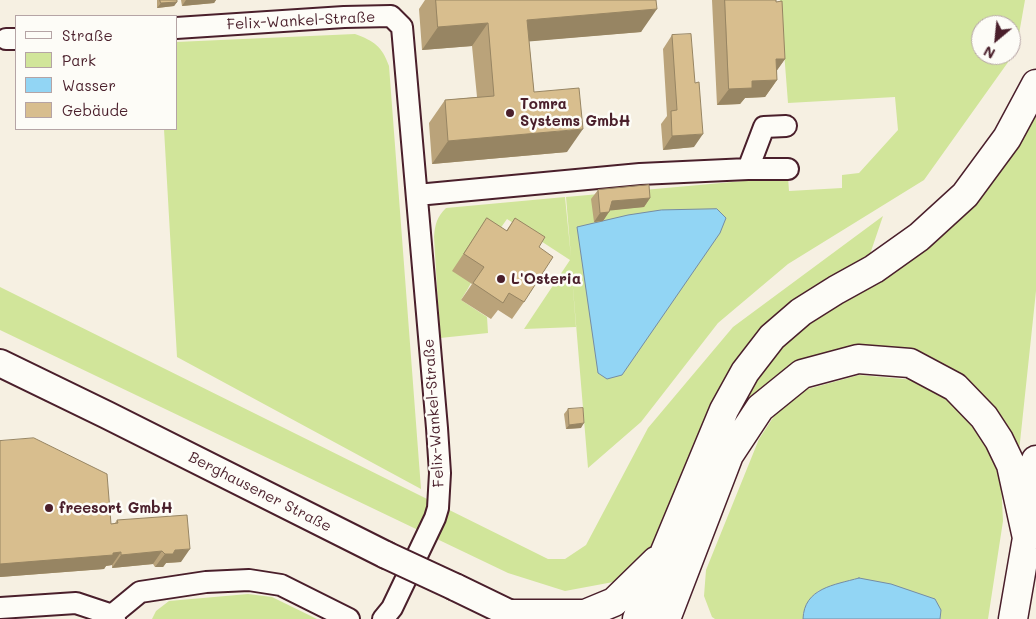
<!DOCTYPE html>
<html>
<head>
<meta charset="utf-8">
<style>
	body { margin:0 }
	#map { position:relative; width:1036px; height:619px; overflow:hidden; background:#f6f0e2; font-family:Mali,sans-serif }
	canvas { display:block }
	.legend { position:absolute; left:15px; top:15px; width:162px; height:115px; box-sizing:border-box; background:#fdfcf7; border:1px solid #b5a4a5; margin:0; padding:6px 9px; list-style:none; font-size:15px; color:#4a1f2b }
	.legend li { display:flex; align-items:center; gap:10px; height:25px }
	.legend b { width:25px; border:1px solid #b5a4a5 }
	.north { position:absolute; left:971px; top:15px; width:50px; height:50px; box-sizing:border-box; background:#fdfcf7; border:1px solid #b5a4a5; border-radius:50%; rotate:208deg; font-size:14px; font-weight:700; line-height:20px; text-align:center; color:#4a1f2b }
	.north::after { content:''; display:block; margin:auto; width:18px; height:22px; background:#4a1f2b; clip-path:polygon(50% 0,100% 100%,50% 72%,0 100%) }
</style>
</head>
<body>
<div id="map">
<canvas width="1036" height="619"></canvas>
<ul class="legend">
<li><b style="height:6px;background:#fdfcf7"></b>Straße</li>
<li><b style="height:14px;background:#d1e59a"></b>Park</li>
<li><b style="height:14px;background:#92d5f4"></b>Wasser</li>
<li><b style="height:14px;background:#d8be8e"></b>Gebäude</li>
</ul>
<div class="north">N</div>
</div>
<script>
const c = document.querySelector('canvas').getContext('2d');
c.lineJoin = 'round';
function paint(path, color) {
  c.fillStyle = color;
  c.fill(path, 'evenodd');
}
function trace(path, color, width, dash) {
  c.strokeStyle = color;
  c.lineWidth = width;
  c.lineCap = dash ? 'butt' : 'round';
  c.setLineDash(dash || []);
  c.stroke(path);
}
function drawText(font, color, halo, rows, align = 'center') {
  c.font = font + ' Mali,sans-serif';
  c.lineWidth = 5;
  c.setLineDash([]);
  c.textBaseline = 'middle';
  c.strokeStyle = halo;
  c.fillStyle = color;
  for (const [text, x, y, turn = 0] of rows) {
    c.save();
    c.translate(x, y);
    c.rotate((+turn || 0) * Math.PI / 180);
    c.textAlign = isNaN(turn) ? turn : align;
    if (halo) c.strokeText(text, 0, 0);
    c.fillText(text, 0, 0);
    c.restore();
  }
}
const green = new Path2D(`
	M780 0H1025L1016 51 924 180 788 264 718 323 641 422 588 468 571 264 576 327 524 329 570 260 507 219C488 244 478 274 461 300L487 317 488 333 440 338 434 237C435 224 437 217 446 208L565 197 571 257 566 197 788 177 789 191 842 188V175L859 173 898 130 895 97 788 103ZM981 25H1011V55H981Z
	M355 34C374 41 382 46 389 66L421 489 177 357 164 129H176V42Z
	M1036 95V291L1018 461 908 358 775 384 655 619H648L733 414 772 349 890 266Z
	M883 216 868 260 799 304 642 568 624 580 565 591 508 573 0 330V287L548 559H565L586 545 648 428 733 327Z
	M859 375 915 380 955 401 980 430 1001 481 1003 521 988 619H940L941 610 859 578 818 591 803 613V619H715L712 617 704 596 706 570 759 439 780 407 808 389Z
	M248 594 272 597 317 619H152L156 611 169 601Z`);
const water = new Path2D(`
	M717 209 726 218 720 233 622 375 607 379 598 373 577 227 628 215 661 210Z
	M859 578 891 584 935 599 941 610 940 619H803C804 588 834 585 859 578Z`);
const minor = new Path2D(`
	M176 28 344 17 391 16 402 27 437 428 440 473 438 508 435 518 392 608 383 619
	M6 39H16
	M786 126 764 127 748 169H788
	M417 195 640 174 748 169
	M0 608 76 603 112 615 115 619
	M112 615 140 592 206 582 249 580 281 585 349 619`);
const major = new Path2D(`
	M0 363 107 415 386 555
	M455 587 521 619`);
const highway = new Path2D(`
	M510 614H585L614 602 656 561
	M637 619 724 410 745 372 772 337 801 312 836 290 874 269 919 237 965 195 1007 138 1036 84
	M666 619 729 455 760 408 802 374 858 359 910 363 955 387 984 417 999 440 1011 465 1027 538
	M1013 619 1027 538 1036 460`);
const majorBridge = new Path2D(`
	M386 555 455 587`);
const wall = new Path2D(`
	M157 0H177V2L174 6 157 8Z
	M181 0H216L214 3 182 6Z
	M425 0H656L641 32 529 41 534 92 567 152 432 164 429 123 445 100 477 97 472 46 422 50 419 9Z
	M712 0H776L785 59 777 70V80L765 97 745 98 740 104 717 105Z
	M672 35 694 147 663 150 661 124 667 116 663 49Z
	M598 190 650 198 644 207 610 210 603 221 594 222 591 199Z
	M487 218 506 231 515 218 539 247 524 302 512 319 498 310 491 319 461 300 472 284 452 271Z
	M568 409 581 428 566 429 564 414Z
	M0 441 111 524 115 523 117 520 181 562 166 563 163 567H155L153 564 112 568V565L106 566 104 569 0 577Z`);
const shadedWall = new Path2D(`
	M186 0H216L214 3 182 6Z
	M177 2 174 6 157 8 161 3Z
	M657 9 641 32 511 43 527 20Z
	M488 23 472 46 422 50 438 27Z
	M776 59H785L773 76Z
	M777 80 765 97 745 98 740 104 717 105 729 89 752 81Z
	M583 129 567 152 432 164 448 141Z
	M703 134 694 147 663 150 672 136Z
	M650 198 644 207 606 211 612 201Z
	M609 212 603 221 594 222 600 213Z
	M584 423 581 428 566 429 569 425Z
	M190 549 181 562 166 563 163 567H155L165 554 175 550Z
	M162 551 153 564 112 568 121 555Z
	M121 552 112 565 106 566 104 569 0 577V564Z`);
const building = new Path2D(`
	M160 0H177V2L161 3Z
	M436 0H656L657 9 527 20 534 92 579 88 583 129 448 141 445 100 494 96 488 23 438 27Z
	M725 0H776V2L782 1 785 59H776L777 80 752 81V88L729 89Z
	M691 34 695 83 699 82 703 134 672 136 671 111 677 110 672 35Z
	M649 185 650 198 612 201 609 212 600 213 598 190Z
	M487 218 507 231 515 218 545 237 539 247 553 257 524 302 509 293 503 303 473 283 484 267 464 254Z
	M583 408 584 423 569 425 568 409Z
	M34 438 107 474 111 524 118 523 117 520 187 515 190 549 175 550 173 554H165L162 551 121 555V552L113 553V555L0 564V441Z`);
const markers = [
	[510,113,5,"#4a1f2b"],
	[501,279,5,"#4a1f2b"],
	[49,508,5,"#4a1f2b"]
];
const streetNames = [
	["Felix-Wankel-Straße",301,21,-3],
	["Felix-Wankel-Straße",434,413,-94],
	["Berghausener Straße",260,492,27]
];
const poiNames = [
	["Tomra",520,104],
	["Systems GmbH",520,121],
	["L'Osteria",511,279],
	["freesort GmbH",59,508]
];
paint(green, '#d1e59a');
paint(water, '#92d5f4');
trace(water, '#758ca4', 1);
trace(minor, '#4a1f2b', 24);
trace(major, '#4a1f2b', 30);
trace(highway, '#4a1f2b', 31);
trace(minor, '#fdfcf7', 20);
trace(major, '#fdfcf7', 26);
trace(highway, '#fdfcf7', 28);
trace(majorBridge, '#4a1f2b', 30, []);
trace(majorBridge, '#fdfcf7', 26);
paint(wall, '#baa37a');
paint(shadedWall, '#978563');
paint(building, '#d8be8e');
trace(building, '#978563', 1);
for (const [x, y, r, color] of markers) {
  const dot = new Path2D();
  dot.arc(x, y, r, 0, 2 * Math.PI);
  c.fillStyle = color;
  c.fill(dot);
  trace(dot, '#fdfcf7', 2);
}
drawText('15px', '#4a1f2b', '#fdfcf7', streetNames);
drawText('bold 15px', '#4a1f2b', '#fdfcf7', poiNames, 'left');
</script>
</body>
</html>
